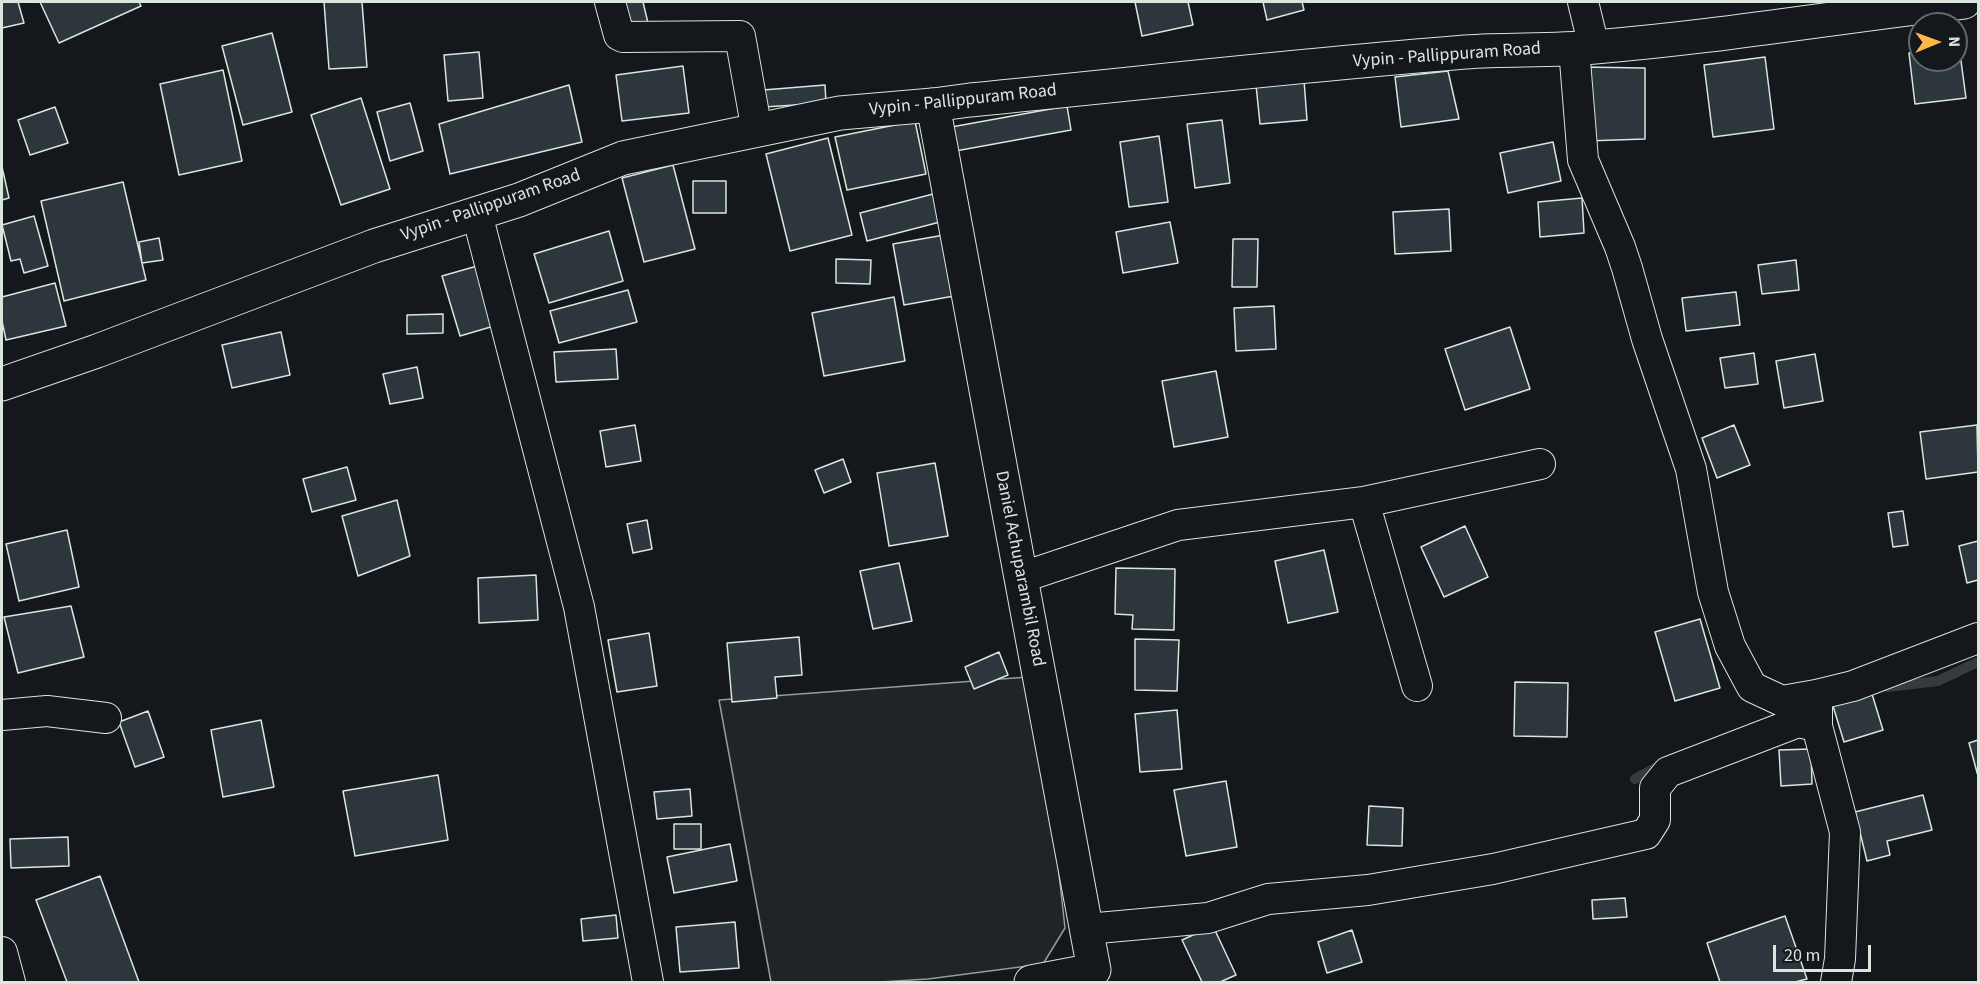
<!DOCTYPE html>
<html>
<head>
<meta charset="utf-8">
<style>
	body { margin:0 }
	#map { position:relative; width:1980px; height:984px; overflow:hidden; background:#14181c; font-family:"Source Sans 3",sans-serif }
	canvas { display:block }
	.frame { position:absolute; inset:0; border:3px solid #d8e6dc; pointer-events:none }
	.north { position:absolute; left:1908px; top:12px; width:60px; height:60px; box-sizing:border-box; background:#14181c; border:2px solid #626a69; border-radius:50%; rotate:89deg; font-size:16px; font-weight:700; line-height:24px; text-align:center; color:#d8e6dc }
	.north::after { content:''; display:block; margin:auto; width:21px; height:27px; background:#ffb74d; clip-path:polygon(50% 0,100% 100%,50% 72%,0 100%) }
	.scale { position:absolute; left:1773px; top:945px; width:98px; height:27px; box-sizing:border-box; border:3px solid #d8e6dc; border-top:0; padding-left:8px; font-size:18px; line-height:21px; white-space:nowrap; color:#d8e6dc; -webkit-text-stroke:4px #14181c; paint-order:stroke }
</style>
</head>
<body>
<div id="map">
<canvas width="1980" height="984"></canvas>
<div class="frame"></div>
<div class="north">N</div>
<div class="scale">20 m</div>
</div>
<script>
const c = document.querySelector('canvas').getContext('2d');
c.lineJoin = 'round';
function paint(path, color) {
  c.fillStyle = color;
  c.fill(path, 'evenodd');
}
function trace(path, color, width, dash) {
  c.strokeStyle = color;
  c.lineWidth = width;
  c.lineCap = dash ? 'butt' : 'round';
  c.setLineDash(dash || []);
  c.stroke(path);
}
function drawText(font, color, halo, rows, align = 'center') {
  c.font = font + ' "Source Sans 3",sans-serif';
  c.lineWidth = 4.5;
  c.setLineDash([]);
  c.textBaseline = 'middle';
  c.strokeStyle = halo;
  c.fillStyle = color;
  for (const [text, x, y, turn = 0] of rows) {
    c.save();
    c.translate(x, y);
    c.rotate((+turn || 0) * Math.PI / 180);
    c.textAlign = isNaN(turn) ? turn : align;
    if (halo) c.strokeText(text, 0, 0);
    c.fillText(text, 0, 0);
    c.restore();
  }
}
const green = new Path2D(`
	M1028 677 1057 856 1065 928 1043 964 928 979 880 982H771L719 700Z`);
const stream = new Path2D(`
	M1887 687 1938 681 1978 662
	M1635 779 1661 765`);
const building = new Path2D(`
	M2 2H18L24 23 2 28Z
	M40 2H139L141 6 59 43Z
	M324 2H362L367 67 329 69Z
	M616 2H643L648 23 623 29Z
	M1135 2H1188L1193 25 1142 36Z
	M1263 2H1302L1304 10 1267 20Z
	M272 33 292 112 243 125 222 46Z
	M1959 46 1966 98 1915 104 1909 53 1920 52V60H1956V47Z
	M479 52 483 98 448 101 444 55Z
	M1765 57 1774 129 1713 137 1704 65Z
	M683 66 689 113 622 121 616 75Z
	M1582 67 1645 68V139L1586 141Z
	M223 70 242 161 179 175 160 84Z
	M1448 71 1459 119 1401 127 1395 77Z
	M1304 80 1307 120 1260 124 1256 85Z
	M569 85 582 142 450 174 439 124Z
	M825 85 826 103 764 107 763 90Z
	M361 98 390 189 341 205 311 115Z
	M410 103 423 151 390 161 377 112Z
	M1067 106 1071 130 950 152 946 128Z
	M55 107 68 143 30 155 18 120Z
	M1222 120 1230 183 1195 188 1187 124Z
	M915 121 926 174 847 190 835 137Z
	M1159 136 1168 202 1129 207 1120 142Z
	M828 138 852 235 790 251 766 154Z
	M1553 142 1561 181 1508 193 1500 153Z
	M673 165 695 249 644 262 622 178Z
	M2 167 9 198 2 200Z
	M693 181H726V213H693Z
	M123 182 146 280 64 301 41 201Z
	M933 194 940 222 867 241 860 213Z
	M1582 198 1584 233 1540 237 1538 202Z
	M1449 209 1451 251 1395 254 1393 212Z
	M34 216 48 266 24 273 20 259 11 261 2 225Z
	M1170 222 1178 263 1123 273 1116 232Z
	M609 231 623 281 549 303 534 254Z
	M944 235 954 296 904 305 893 244Z
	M159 238 163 260 142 263 139 242Z
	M1233 239H1258L1257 287H1232Z
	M836 259 871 260 870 284 836 283Z
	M1796 260 1799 290 1762 294 1758 265Z
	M477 266 494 326 460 336 442 276Z
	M55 283 66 326 6 340 2 321V297Z
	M628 290 637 322 559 343 550 311Z
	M1736 292 1740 325 1686 331 1682 298Z
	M894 297 905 361 824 376 812 313Z
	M1274 306 1276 349 1236 351 1234 308Z
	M443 314V333L407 334V315Z
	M1510 327 1530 389 1465 410 1445 349Z
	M281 332 290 375 232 388 222 345Z
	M616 349 618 379 556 382 554 352Z
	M1754 353 1758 384 1725 388 1720 358Z
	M1815 354 1823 401 1784 408 1776 361Z
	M417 367 423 398 390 404 383 374Z
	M1216 371 1228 437 1174 447 1162 381Z
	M635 425 641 461 606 467 600 431Z
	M1734 425 1750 465 1717 478 1702 438Z
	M1977 425 1978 472 1926 479 1920 432Z
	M843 459 851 482 824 493 815 470Z
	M935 463 948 536 889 546 877 473Z
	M347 467 356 500 312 512 303 479Z
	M397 500 410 556 358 576 342 516Z
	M1903 511 1908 545 1893 547 1888 513Z
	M647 520 652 549 633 553 627 524Z
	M1465 526 1488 577 1444 597 1421 547Z
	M67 530 79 587 19 601 6 544Z
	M1978 541V580L1967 583 1959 546Z
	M1324 550 1338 612 1288 623 1275 561Z
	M899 563 912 621 873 629 860 571Z
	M1116 568 1175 569 1174 630 1132 629 1133 615 1115 614Z
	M536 575 538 620 479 623 478 578Z
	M71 606 84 657 18 673 4 617Z
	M1700 619 1720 688 1675 701 1655 632Z
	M649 633 657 686 617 692 608 640Z
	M799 637 802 675 775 677 777 698 732 702 727 643Z
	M1135 639 1179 640 1177 691 1135 690Z
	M999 652 1008 675 974 689 965 667Z
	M1515 682 1568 683 1567 737 1514 736Z
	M1872 694 1883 730 1844 742 1833 706Z
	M1177 710 1182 769 1140 772 1135 714Z
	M148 711 164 757 135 767 119 722Z
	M261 720 274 787 223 797 211 730Z
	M1978 740V776L1969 743Z
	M1811 749 1812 784 1781 786 1779 750Z
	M438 775 448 840 355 856 343 791Z
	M1226 781 1237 847 1186 856 1174 790Z
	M690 789 692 816 657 819 654 792Z
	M1923 795 1932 830 1887 841 1890 855 1867 861 1855 812Z
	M1369 806 1403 808 1402 846 1367 845Z
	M674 824H701V849H674Z
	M68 837 69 866 11 868 10 839Z
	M730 844 737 881 674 893 667 857Z
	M100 876 139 982H67L36 900Z
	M1625 898 1627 917 1593 919 1592 900Z
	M616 915 618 938 583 941 581 919Z
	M1785 916 1807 979 1795 982H1720L1707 943Z
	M735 922 739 968 680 972 676 927Z
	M1213 926 1236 975 1220 982H1202L1182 940Z
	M1352 930 1362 962 1327 973 1318 942Z`);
const minor = new Path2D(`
	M610 2 619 35 623 37 740 36 757 131
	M1583 2 1594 47
	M1574 48 1583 160 1620 247 1627 268 1647 339 1691 469 1713 592 1730 646 1752 687 1782 701 1816 695 1853 686 1978 638
	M477 214 579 607 648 982
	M1364 502 1417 686
	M1020 578 1178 525 1364 502 1540 464
	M1817 707V726L1845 832 1840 959 1836 982
	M2 715 47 711 106 718
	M1087 929 1208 918 1268 899 1368 890 1493 869 1646 834 1655 820V788L1668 772 1798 722 1817 726
	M2 952 10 982`);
const tertiary = new Path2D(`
	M933 105 1094 970 1031 982`);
const primary = new Path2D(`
	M2 384 97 351 374 246 519 200 623 158 840 113 933 105 970 100C1135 84 1299 65 1465 52 1508 49 1552 51 1595 47 1719 37 1841 16 1964 2`);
const streetNames = [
	["Vypin - Pallippuram Road",1447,56,-4],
	["Vypin - Pallippuram Road",963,101,-6],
	["Vypin - Pallippuram Road",491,206,-19],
	["Daniel Achuparambil Road",1019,569,79]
];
paint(green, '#202428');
trace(green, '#939e99', 1.5);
trace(stream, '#363b3e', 10);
paint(building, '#2c363c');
trace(building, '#d8e6dc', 1.5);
trace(minor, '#d8e6dc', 32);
trace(tertiary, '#d8e6dc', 35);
trace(primary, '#d8e6dc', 35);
trace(minor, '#14181c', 30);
trace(tertiary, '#14181c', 33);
trace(primary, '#14181c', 33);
drawText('18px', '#d8e6dc', '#14181c', streetNames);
</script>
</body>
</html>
